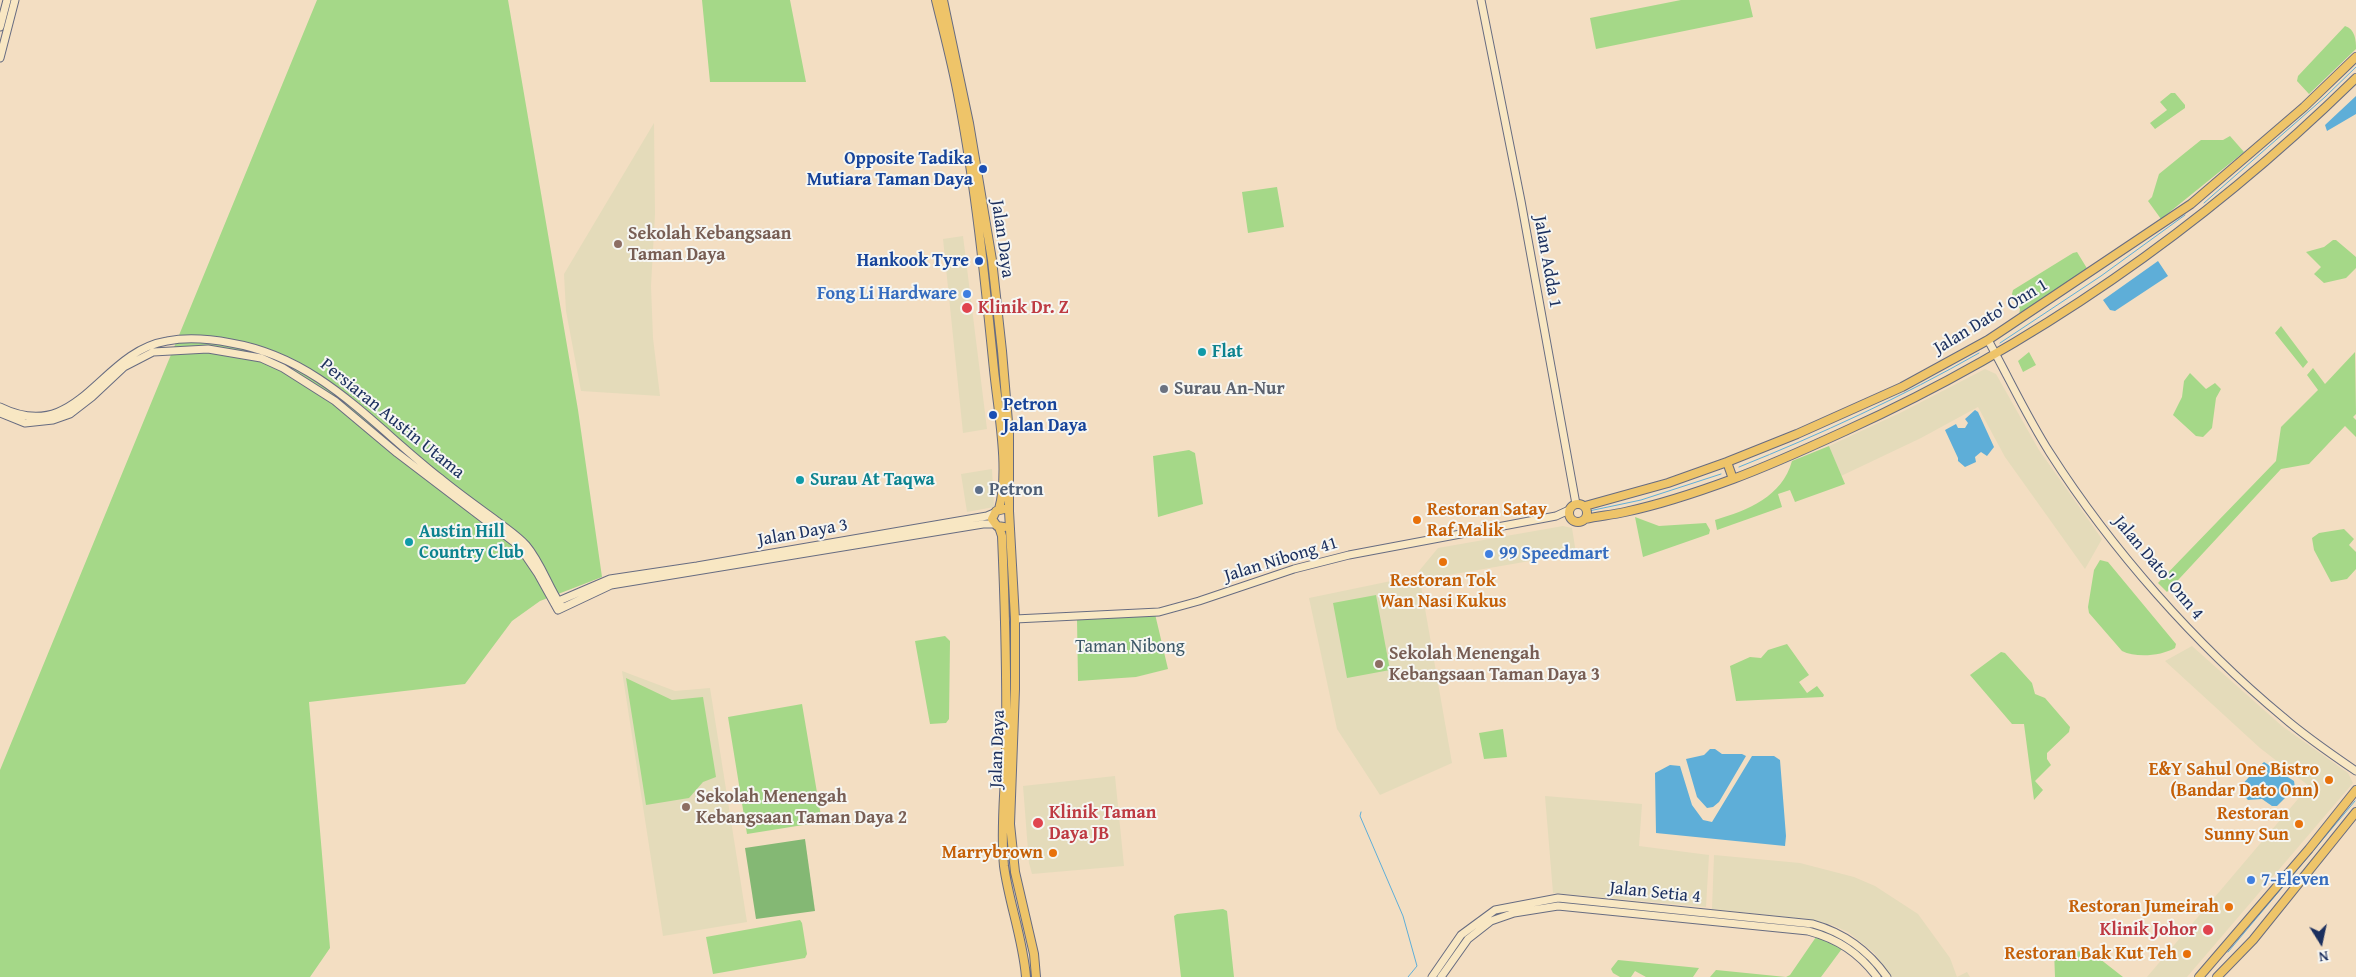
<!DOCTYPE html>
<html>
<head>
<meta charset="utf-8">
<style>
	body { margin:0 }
	#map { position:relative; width:2356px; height:977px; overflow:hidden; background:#f3dec2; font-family:"Gentium Book Plus",serif }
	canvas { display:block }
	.north { position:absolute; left:2296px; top:917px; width:50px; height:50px; -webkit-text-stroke:4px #f6f6f2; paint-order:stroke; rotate:170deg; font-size:14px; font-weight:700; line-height:20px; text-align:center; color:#1b2f5e }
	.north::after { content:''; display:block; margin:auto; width:18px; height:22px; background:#1b2f5e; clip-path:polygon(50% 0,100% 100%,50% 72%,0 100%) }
</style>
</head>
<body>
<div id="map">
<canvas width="2356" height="977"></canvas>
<div class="north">N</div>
</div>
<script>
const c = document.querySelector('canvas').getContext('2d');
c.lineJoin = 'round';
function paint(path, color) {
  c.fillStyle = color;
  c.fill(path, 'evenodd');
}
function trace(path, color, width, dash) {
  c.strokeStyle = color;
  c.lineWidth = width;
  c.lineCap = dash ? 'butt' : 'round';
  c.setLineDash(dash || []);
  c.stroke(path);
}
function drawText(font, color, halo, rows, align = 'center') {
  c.font = font + ' "Gentium Book Plus",serif';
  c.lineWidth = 4;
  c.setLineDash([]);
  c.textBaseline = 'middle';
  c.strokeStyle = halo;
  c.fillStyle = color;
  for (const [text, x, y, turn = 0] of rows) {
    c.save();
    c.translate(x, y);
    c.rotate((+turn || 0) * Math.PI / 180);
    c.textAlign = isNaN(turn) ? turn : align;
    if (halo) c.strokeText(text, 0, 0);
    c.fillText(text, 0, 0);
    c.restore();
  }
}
const built = new Path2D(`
	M654 123 655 214 651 286 653 338 660 396 581 391 566 311 564 274Z
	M963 236 987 429 963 433 943 239Z
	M1985 369 1996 374 2039 450 2102 539 2085 569 2005 457 1978 407 1921 438 1841 476 1829 446 1902 412Z
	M992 469 994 507 967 512 961 474Z
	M1563 526 1572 528 1576 553 1420 580 1452 763 1380 795 1337 729 1309 598 1420 575 1419 571 1438 548Z
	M2192 646 2282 726 2348 773 2353 783 2187 977H2147L2309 786 2260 748 2165 661Z
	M622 671 675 691 710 688 747 922 663 936Z
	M1115 776 1124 866 1032 874 1029 863 1023 786Z
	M1545 796 1642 804 1639 846 1709 855 1706 907 1553 893Z
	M1714 855 1800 863 1854 877 1875 886 1918 914 1950 958 1957 977 1967 972 1970 977H1892L1874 953 1848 932 1832 925 1807 919 1712 909Z`);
const green = new Path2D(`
	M317 0H508L578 410 602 577 540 601 512 621 465 684 309 702 330 948 310 977H0V770Z
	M702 0H790L806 82H710Z
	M1681 0H1749L1753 17 1596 49 1590 18Z
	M2345 26C2355 29 2356 40 2356 49L2309 94 2297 81 2298 76Z
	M2171 93H2175L2185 105V108L2155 129 2150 123 2167 110 2160 102Z
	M2230 136 2244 152 2161 219 2148 201 2152 197 2159 174 2186 152 2201 140H2223Z
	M1277 187 1284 227 1248 233 1242 192Z
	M2333 240H2336L2356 257V268L2346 278 2324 283 2314 274 2321 267 2306 252 2324 247Z
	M2077 252 2088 270 2019 315 2020 309 2012 294 2013 290 2073 253Z
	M2281 326 2308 362 2303 368 2275 333Z
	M2029 352 2036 365 2023 372 2018 361Z
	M2355 352 2356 414 2353 417 2356 420V437L2345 426 2309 464 2281 469 2167 592 2158 583 2276 461 2281 427 2318 390 2307 375 2313 368 2325 384Z
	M2190 373 2206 389 2215 383 2221 389 2216 398 2212 428 2203 437 2196 436 2173 415 2182 397 2184 381Z
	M1829 446 1845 484 1795 502 1790 490 1778 494 1782 507 1717 530 1715 520C1748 510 1782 497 1792 461Z
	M1189 450 1195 453 1203 504 1158 517 1153 456Z
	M1635 517 1659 526 1706 523 1710 530 1709 534 1643 557Z
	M2344 529 2354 539 2349 545 2356 552V569L2347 579 2331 582 2314 550 2312 538 2319 533Z
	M2100 560 2108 562 2176 644 2175 648C2161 656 2136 658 2122 651L2089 613 2088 607 2094 570Z
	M1376 595 1390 670 1347 678 1333 603Z
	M1155 614 1168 669 1136 677 1078 681 1077 619Z
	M945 636 950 641 949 719 946 723 930 724 915 641Z
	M1787 644 1809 675 1799 682 1807 693 1817 686 1824 695 1823 697 1736 701 1730 666 1750 657 1761 658 1768 650Z
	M2001 652 2005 653 2032 683 2035 694 2045 698 2070 727 2069 732 2047 753V759L2051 765 2035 781 2043 790 2034 800 2024 724H2012L1970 675Z
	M626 678 672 700 703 697 716 777 703 782 689 798 646 805Z
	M802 704 822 822 747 834 728 717Z
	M1503 729 1507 757 1484 759 1479 733Z
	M1223 909 1227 911 1234 977H1181L1174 916 1177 914Z
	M800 920 802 923 807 954 805 958 713 974 706 937Z
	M1816 937 1841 947V950L1821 977H1710L1716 970 1786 977 1790 975Z
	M2054 950 2091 952 2123 977H2055Z
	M1618 960 1699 968 1693 977H1646L1635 971 1631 977H1620L1613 973 1611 969Z`);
const forest = new Path2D(`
	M805 839 815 911 756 919 745 848Z`);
const water = new Path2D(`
	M2356 96V114L2327 131 2325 125Z
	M2158 261 2168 276 2115 311 2110 310 2103 300Z
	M1975 410 1978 412 1994 447 1987 456 1981 452 1975 457 1976 462 1965 467 1958 461V458L1945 430 1956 424 1958 428H1965L1968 423 1965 419Z
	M1710 749H1715L1722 754H1742L1746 756 1719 802 1713 807 1707 808 1697 797 1686 759 1704 755Z
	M1752 756H1774L1780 760 1786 836 1785 846 1656 833 1655 773 1670 765 1680 766 1692 805 1703 820 1712 822Z
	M2264 762 2294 781 2295 788 2277 806H2272L2262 799 2248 800 2239 790C2241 785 2259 766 2264 762Z`);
const stream = new Path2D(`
	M2204 203 2325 97 2356 67
	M2000 343 2101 276 2185 215
	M1739 467C1821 434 1902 397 1979 353
	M1589 511 1641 500 1721 474
	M1361 812 1360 816 1403 916 1417 966 1408 977
	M2228 952 2355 801`);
const secondary = new Path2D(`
	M1481 0 1521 201 1576 504
	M0 27 7 0
	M0 58 15 0
	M1988 340C2009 378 2027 417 2050 453 2112 550 2195 644 2283 717 2306 737 2331 754 2356 771
	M0 407C79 446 99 352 167 341 188 337 210 339 231 343 320 358 372 425 440 478 458 493 478 507 497 521 507 529 518 536 526 545 542 564 548 587 562 607
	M0 413 25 423 53 420 70 414 92 397 124 367 153 352 208 349 261 358 283 368 335 401 397 453 519 546 538 574 558 610 611 585 983 524H995
	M554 603 610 579 697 566 987 516 994 513
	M1015 619 1159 612 1199 601 1294 569 1349 555 1556 516 1569 510
	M1432 977 1461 935 1495 910 1558 898 1813 924C1845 933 1868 950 1887 977
	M1441 977 1468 939 1491 921 1514 913 1558 906 1808 931C1838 939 1859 953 1877 977`);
const primary = new Path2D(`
	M936 0C944 33 953 66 959 100 976 189 985 280 994 370 998 410 1010 471 999 509
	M943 0 969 123 992 260 1002 351 1009 434V511L1015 619V689L1010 824 1015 872 1034 954 1036 977
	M1727 462 1733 479
	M1569 513a9 9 0 1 1 18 0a9 9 0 1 1-18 0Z
	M1585 506 1668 483 1727 462 1797 434 1902 387 1988 340 2191 204 2304 107 2356 57
	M1004 509 996 511 992 519 997 526 1004 527
	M1585 519C1598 516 1612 515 1625 512 1662 504 1698 492 1733 479 1771 465 1808 448 1845 431 2037 344 2206 225 2356 78
	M999 527 1002 536C1005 606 1007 675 1006 744 1006 785 1000 825 1004 866 1009 903 1023 939 1026 977
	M2199 977 2309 849 2356 790
	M2217 977 2253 940 2356 812`);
const markers = [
	[983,169,5,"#1a4fb4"],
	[618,244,5,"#8d6e63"],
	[979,261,5,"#1a4fb4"],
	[967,294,5,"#3f7fe0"],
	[967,308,6,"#e0444e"],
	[1202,352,5,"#0f9aa8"],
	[1164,389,5,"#6b7280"],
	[993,415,5,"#1a4fb4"],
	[800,480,5,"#0f9aa8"],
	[979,490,5,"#5c6f8a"],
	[1417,520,5,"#e8710a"],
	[409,542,5,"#0f9aa8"],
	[1489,554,5,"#3f7fe0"],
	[1443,562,5,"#e8710a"],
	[1379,664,5,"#8d6e63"],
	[2329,780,5,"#e8710a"],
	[686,807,5,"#8d6e63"],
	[1038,823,6,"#e0444e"],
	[2299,824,5,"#e8710a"],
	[1053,853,5,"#e8710a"],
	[2251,880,5,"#3f7fe0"],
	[2229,907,5,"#e8710a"],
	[2208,930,6,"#e0444e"],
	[2187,954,5,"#e8710a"]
];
const transitNames = [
	["Opposite Tadika",973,159],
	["Mutiara Taman Daya",973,180],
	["Hankook Tyre",969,261],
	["Petron",1003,405,"left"],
	["Jalan Daya",1003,426,"left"]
];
const educationNames = [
	["Sekolah Kebangsaan",628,234],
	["Taman Daya",628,255],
	["Sekolah Menengah",1389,654],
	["Kebangsaan Taman Daya 3",1389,675],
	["Sekolah Menengah",696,797],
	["Kebangsaan Taman Daya 2",696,818]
];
const streetNames = [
	["Jalan Daya",1002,239,82],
	["Jalan Adda 1",1547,262,80],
	["Jalan Dato' Onn 1",1991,317,-31],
	["Persiaran Austin Utama",392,419,39],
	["Jalan Daya 3",803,533,-10],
	["Jalan Nibong 41",1281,560,-17],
	["Jalan Dato' Onn 4",2158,568,50],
	["Jalan Daya",998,749,-88],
	["Jalan Setia 4",1655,893,6]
];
const shopNames = [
	["Fong Li Hardware",957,294,"right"],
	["99 Speedmart",1499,554],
	["7-Eleven",2261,880]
];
const healthNames = [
	["Klinik Dr. Z",978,308],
	["Klinik Taman",1049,813],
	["Daya JB",1049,834],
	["Klinik Johor",2197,930,"right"]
];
const cultureNames = [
	["Flat",1212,352],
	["Surau At Taqwa",810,480],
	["Austin Hill",419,532],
	["Country Club",419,553]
];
const worshipNames = [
	["Surau An-Nur",1174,389]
];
const serviceNames = [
	["Petron",989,490]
];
const foodNames = [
	["Restoran Satay",1427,510,"left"],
	["Raf Malik",1427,531,"left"],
	["Restoran Tok",1443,581,"center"],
	["Wan Nasi Kukus",1443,602,"center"],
	["E&Y Sahul One Bistro",2319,770],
	["(Bandar Dato Onn)",2319,791],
	["Restoran",2289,814],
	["Sunny Sun",2289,835],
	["Marrybrown",1043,853],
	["Restoran Jumeirah",2219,907],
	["Restoran Bak Kut Teh",2177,954]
];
const parkNames = [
	["Taman Nibong",1130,647]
];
paint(built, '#e4dbba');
paint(green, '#a5d888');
paint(forest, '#84b874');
paint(water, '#5eaed8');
trace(stream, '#5eaed8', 1);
trace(secondary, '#676c81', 9);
trace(primary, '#676c81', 10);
trace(secondary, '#f8e7c3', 7);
trace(primary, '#eec469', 8);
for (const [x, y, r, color] of markers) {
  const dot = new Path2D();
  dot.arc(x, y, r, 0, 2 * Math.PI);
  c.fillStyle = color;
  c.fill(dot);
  trace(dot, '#f6f6f2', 2);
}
drawText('bold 18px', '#164399', '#f6f6f2', transitNames, 'right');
drawText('bold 18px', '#785e54', '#f6f6f2', educationNames, 'left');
drawText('18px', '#1b2f5e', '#f6f6f2', streetNames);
drawText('bold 18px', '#366cbe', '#f6f6f2', shopNames, 'left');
drawText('bold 18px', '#be3a42', '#f6f6f2', healthNames, 'left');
drawText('bold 18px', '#0d838f', '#f6f6f2', cultureNames, 'left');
drawText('bold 18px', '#5b616d', '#f6f6f2', worshipNames, 'left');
drawText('bold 18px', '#4e5e75', '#f6f6f2', serviceNames, 'left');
drawText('bold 18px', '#c56008', '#f6f6f2', foodNames, 'right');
drawText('18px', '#3e5968', '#f6f6f2', parkNames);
</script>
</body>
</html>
